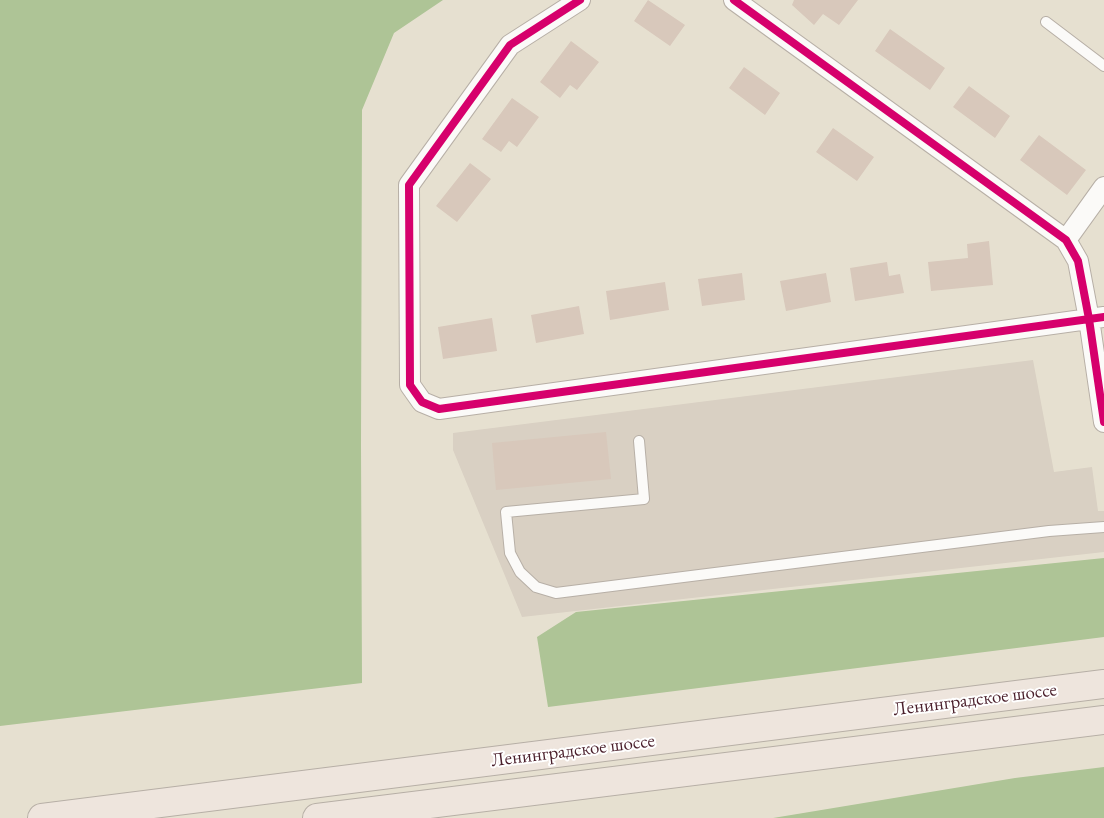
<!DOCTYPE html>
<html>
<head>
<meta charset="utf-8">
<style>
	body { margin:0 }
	canvas { display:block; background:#e6e0d0 }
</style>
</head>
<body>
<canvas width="1104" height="818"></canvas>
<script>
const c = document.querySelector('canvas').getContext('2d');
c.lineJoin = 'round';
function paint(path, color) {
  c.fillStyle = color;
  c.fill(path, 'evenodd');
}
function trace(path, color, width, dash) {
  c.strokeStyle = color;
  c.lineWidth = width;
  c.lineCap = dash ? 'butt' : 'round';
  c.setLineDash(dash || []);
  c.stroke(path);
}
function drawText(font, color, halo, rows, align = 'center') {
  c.font = font + ' "EB Garamond",serif';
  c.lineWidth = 4;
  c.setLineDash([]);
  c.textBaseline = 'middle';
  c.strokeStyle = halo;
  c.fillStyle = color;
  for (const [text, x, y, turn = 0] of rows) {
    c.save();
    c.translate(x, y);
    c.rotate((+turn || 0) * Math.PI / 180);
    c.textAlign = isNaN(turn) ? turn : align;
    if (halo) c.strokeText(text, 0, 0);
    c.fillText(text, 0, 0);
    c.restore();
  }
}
const industrial = new Path2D(`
	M1033 360 1054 472 1092 467 1098 511H1104V552L522 617 453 450V433Z`);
const forest = new Path2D(`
	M0 0H443L394 33 362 110 361 445 362 683 0 726Z
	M1104 558V637L548 707 537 637 576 612Z
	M1104 767V818H773L1015 778Z`);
const building = new Path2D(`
	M648 0 685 25 670 46 634 21Z
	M794 0H858L839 25 823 14 814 25 792 5Z
	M890 29 945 68 930 90 875 51Z
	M571 41 599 62 577 90 570 85 560 98 540 82Z
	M744 67 780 93 765 115 729 88Z
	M969 86 1010 116 995 138 953 107Z
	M512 98 539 117 517 147 509 141 501 152 482 139Z
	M833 128 874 157 857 181 816 152Z
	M1039 135 1086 170 1067 195 1020 160Z
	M470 163 491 179 457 222 436 206Z
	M989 241 993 285 931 291 928 262 968 258 967 244Z
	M887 262 889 276 900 274 904 293 855 301 850 268Z
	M742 273 745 300 702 306 698 279Z
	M826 273 831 302 786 311 780 281Z
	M665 282 669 310 610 320 606 291Z
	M579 306 584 334 536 343 531 315Z
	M492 318 497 351 443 359 438 327Z
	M606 432 611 479 496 490 492 443Z`);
const service = new Path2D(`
	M1046 22 1104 66
	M639 441 644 499 506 512 510 553 520 572 536 587 556 593 1049 531 1104 527`);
const minor = new Path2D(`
	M580 0 510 45 409 185 410 385 422 402 439 409 1104 317
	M734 0 1066 240 1078 261 1089 319 1104 422
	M1066 240 1104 187`);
const trunk = new Path2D(`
	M42 818 1104 684
	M317 818 1104 720`);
const cycleway = new Path2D(`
	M580 0 510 45 409 185 410 385 422 402 439 409 1104 317
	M734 0 1066 240 1078 261 1089 319 1104 422`);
const streetNames = [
	["Ленинградское шоссе",975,700,-7],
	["Ленинградское шоссе",573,751,-7]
];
paint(industrial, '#d9d0c3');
paint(forest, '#aec496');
paint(building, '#d8c8bb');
trace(service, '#b7afa6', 12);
trace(minor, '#b7afa6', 22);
trace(trunk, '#b7afa6', 30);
trace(service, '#fbfaf8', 10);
trace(minor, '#fbfaf8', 20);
trace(trunk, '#eee5dd', 28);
trace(cycleway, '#d6006c', 8);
drawText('19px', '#4a1f2b', '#fff', streetNames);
</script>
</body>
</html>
